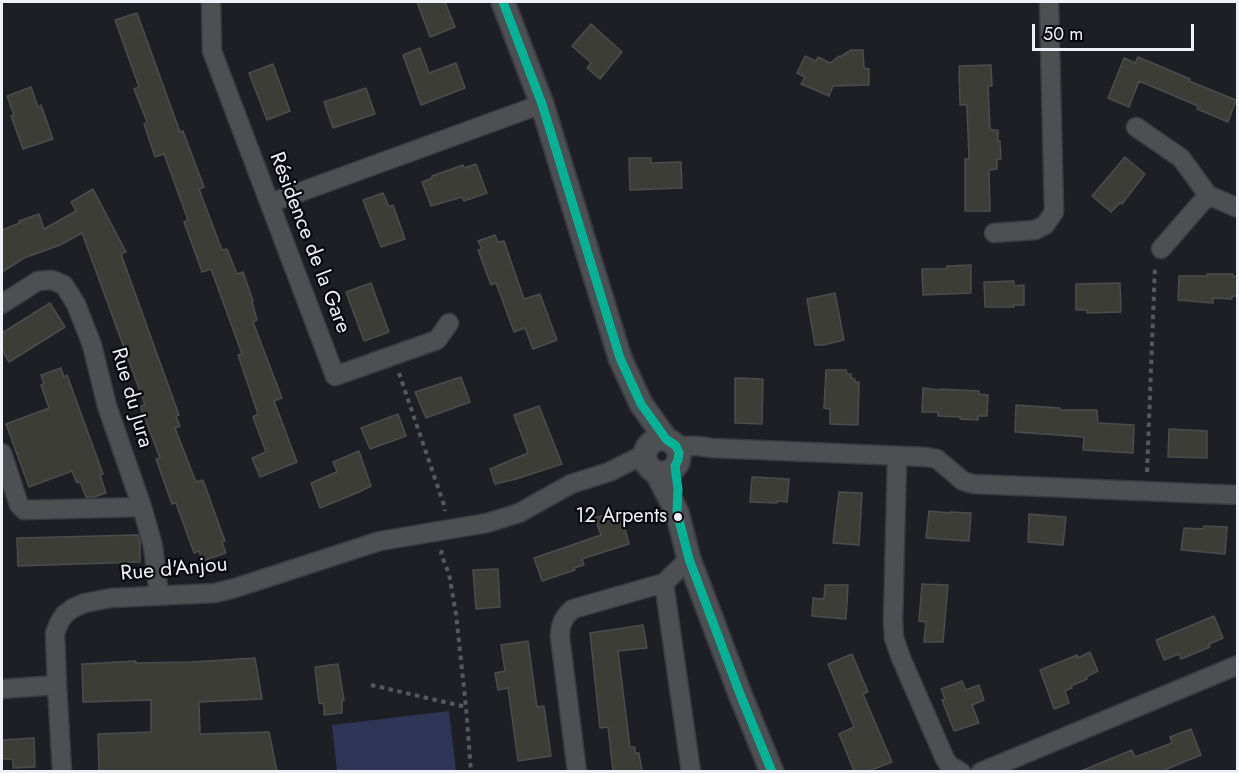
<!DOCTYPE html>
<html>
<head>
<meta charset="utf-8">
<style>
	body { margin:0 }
	#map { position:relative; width:1239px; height:773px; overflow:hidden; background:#1e1f24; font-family:Jost,sans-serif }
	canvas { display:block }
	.frame { position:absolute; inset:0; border:3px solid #eff1f8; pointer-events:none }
	.scale { position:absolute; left:1032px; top:24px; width:162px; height:27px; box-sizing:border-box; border:3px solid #eff1f8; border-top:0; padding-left:8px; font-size:18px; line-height:21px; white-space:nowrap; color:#eff1f8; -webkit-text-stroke:4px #07080c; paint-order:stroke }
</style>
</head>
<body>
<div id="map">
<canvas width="1239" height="773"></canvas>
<div class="frame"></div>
<div class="scale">50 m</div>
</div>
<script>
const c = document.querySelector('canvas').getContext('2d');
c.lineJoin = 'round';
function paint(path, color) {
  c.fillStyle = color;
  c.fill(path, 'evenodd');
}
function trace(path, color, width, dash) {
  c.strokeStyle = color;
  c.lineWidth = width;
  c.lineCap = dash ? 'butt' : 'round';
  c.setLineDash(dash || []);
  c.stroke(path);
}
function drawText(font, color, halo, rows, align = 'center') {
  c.font = font + ' Jost,sans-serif';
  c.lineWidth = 4.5;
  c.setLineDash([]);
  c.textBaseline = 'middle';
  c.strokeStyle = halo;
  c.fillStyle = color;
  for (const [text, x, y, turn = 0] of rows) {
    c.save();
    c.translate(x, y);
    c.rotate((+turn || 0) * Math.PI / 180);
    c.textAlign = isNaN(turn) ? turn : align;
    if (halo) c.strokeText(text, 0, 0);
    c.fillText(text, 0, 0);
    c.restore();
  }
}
const green = new Path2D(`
	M449 711 456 771H337L332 725Z`);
const building = new Path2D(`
	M417 2H445L455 27 430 37Z
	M137 13 180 132 183 131 204 187 199 189 222 250 227 249 237 274 243 272 253 301 252 302 257 320 253 322 282 398 274 401 297 462 260 477 252 458 266 452 253 417 258 414 238 355 242 354 211 269 202 272 184 222 188 220 164 154 155 157 144 124 147 122 134 89 139 87 115 20Z
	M591 24 622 52 600 79 587 68 591 63 572 46Z
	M420 48 429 73 456 63 465 88 421 105 403 55Z
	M851 50H863L864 68 869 69V85L833 86 829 96 801 84 805 77 797 73 805 56 816 61 818 57 830 63 839 56 840 57Z
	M1138 57 1190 79 1189 81 1236 100 1228 122 1197 109 1198 106 1139 81 1129 107 1108 98 1124 58 1135 63Z
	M273 64 290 111 267 120 249 73Z
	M991 65 992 86H988L990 130H998V141H1000L1001 159H997V169L989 170 990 211H965V159H969L967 105H960L959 66Z
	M31 87 38 107 41 105 53 139 23 149 11 116 14 115 7 96Z
	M366 88 375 114 333 128 324 102Z
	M1125 157 1145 174 1122 204 1120 203 1111 212 1092 196Z
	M629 158H651V163L681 162 682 188 630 190Z
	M476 164 487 193 464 201 462 197 431 206 422 182 432 178V176L463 165 464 168Z
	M93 189 126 252 121 254 179 415 176 416 180 426 175 428 196 482 203 480 225 541 222 542 226 553 202 561 199 551 194 553 176 503 172 504 156 459 160 458 140 406 145 405 82 233 60 245 24 258 2 272V230L20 223 19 221 39 214 44 229 76 211 71 202Z
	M383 193 389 207 393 205 405 239 381 247 363 200Z
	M495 235 498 242 504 241 524 299 540 294 557 340 533 349 525 328 514 332 496 283 491 285 478 250 482 249 478 241Z
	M971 265V293L923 295 922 269H947V266Z
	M1207 274H1233V276L1238 277V297L1232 296V299L1213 298V303L1178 300 1179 276H1207Z
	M1014 281V286L1024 285V305H1014V307H985L984 282Z
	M371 283 389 332 364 341 346 292Z
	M1120 283 1121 312 1087 313V310H1076V284Z
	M835 293 844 340 823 345H815L807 299Z
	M50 303 65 327 9 362 2 350V333Z
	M61 368 64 377 67 375 103 474 100 475 106 493 94 497H86L80 482 77 483 72 471 29 487 6 424 49 408 41 385 44 384 41 375Z
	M826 370H846L847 374H851V378L855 379V382H859L858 425 830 424V409L824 408Z
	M461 377 470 402 426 418 415 392Z
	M735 378 763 379 762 424 735 423Z
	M923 388 940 390V389L979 391V394L988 395 987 416H978V420L960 419V417L938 416V412H922Z
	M1016 405 1060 408V410H1097L1098 423 1134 425 1133 453 1083 450 1084 437 1015 432Z
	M539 406 562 464 516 479 495 484 490 469 528 453 514 415Z
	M398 414 406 436 370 449 361 428Z
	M1169 429 1207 431V458L1168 457Z
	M359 451 371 486 359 492 320 508 311 483 337 472 333 462Z
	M752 477 789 479 787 502 777 501V503L750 502Z
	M839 492 862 493 859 545 833 543Z
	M620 510 629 544 582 559 584 565 574 568 575 570 542 581 534 558 601 535 595 518Z
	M929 511 950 513V512L971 513 969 541 926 538Z
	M1029 514 1066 517 1063 545 1028 542Z
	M1204 526 1227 527 1225 554 1181 550 1184 528 1203 529Z
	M138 535 140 541V562L18 566 17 538Z
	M498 569 500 607 476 609 473 570Z
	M922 584 948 585 943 642H924L926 622 919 621Z
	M825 585H848L846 619 812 616 813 598 824 599Z
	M1214 616 1223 638 1209 644 1210 647 1181 659 1179 654 1164 660 1156 640Z
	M643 625 647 648 618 651 630 747H635V753H639L642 771H613L608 727 600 728 590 633Z
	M528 641 537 707 544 706 551 756 518 761 508 688 498 690 495 673 505 671 501 645Z
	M1090 652 1098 671 1086 677 1087 679 1071 686 1072 688 1065 691 1069 703 1054 709 1040 670 1077 655 1078 658Z
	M852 654 868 692 863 694 892 762 869 771H854L839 734 854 727 828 664Z
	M255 658 262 699 199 702 200 734 269 732 277 771H99L98 734 151 732V700L83 702 82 664 136 661V663L192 662Z
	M338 664 344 700 342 701V713L324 715V704L319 703 315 667Z
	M962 681 966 690 979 685 984 700 972 705 979 723 954 731 942 700 945 699 941 689Z
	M1191 729 1201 755 1162 771H1081L1132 750 1135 757 1172 743 1170 737Z
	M34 738 35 767 13 768V759H2V740Z`);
const path = new Path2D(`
	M399 373 444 505 445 511
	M1147 472 1155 266
	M442 550 441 554 449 574 456 614 466 707 471 772
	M371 685 466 707`);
const minor = new Path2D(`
	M211 2 212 51 335 376 437 340 449 323
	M1136 127 1181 158 1208 195 1238 208
	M270 203 542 104
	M994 233 1035 230 1045 225 1054 212 1049 2
	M1161 249 1208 195
	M2 304 38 281 52 280 64 285 76 304 92 345 107 406 142 507 153 546 159 595
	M676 446H698L712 448 927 457 937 459 963 481 973 484 1238 495
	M2 453 19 505 24 510 142 507
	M897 457 893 620 894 638 901 658 945 759 949 765 961 772
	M689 559 664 583 691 772
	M57 685 62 772
	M2 689 57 685 55 633 59 623 64 615 73 608 85 603 111 598 215 593 235 588 380 541 487 523 519 513 571 484 609 472 645 454
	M577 772 560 637C560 625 563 617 573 609L664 583
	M981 772 1238 665`);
const tertiary = new Path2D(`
	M503 2 542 104 620 358 641 404 666 439
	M645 456a17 17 0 1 1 34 0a17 17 0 1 1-34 0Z
	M656 472 677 512 689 559 740 694 772 772`);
const bus1 = new Path2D(`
	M503 2 542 104 620 358 641 404 666 439 676 446 679 453 678 460 675 466 678 489 677 512 689 559 740 694 772 772`);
const markers = [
	[678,517,5,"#eff1f8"]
];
const busNames = [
	["12 Arpents",667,517]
];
const streetNames = [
	["Résidence de la Gare",309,243,69],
	["Rue du Jura",131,398,74],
	["Rue d'Anjou",174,570,-5]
];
paint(green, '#2e3556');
paint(building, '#3d3d38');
trace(building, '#4c4c4e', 1.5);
trace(minor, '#3a3b40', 21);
trace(tertiary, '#3a3b40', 26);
trace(path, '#57585b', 4, [4.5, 4.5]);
trace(minor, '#4e4f52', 18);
trace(tertiary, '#4e4f52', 22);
trace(bus1, '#00b397', 9);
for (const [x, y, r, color] of markers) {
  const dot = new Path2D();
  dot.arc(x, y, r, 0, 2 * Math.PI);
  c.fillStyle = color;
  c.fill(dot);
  trace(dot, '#07080c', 2);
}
drawText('20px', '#eff1f8', '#07080c', busNames, 'right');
drawText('21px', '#eff1f8', '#07080c', streetNames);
</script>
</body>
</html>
